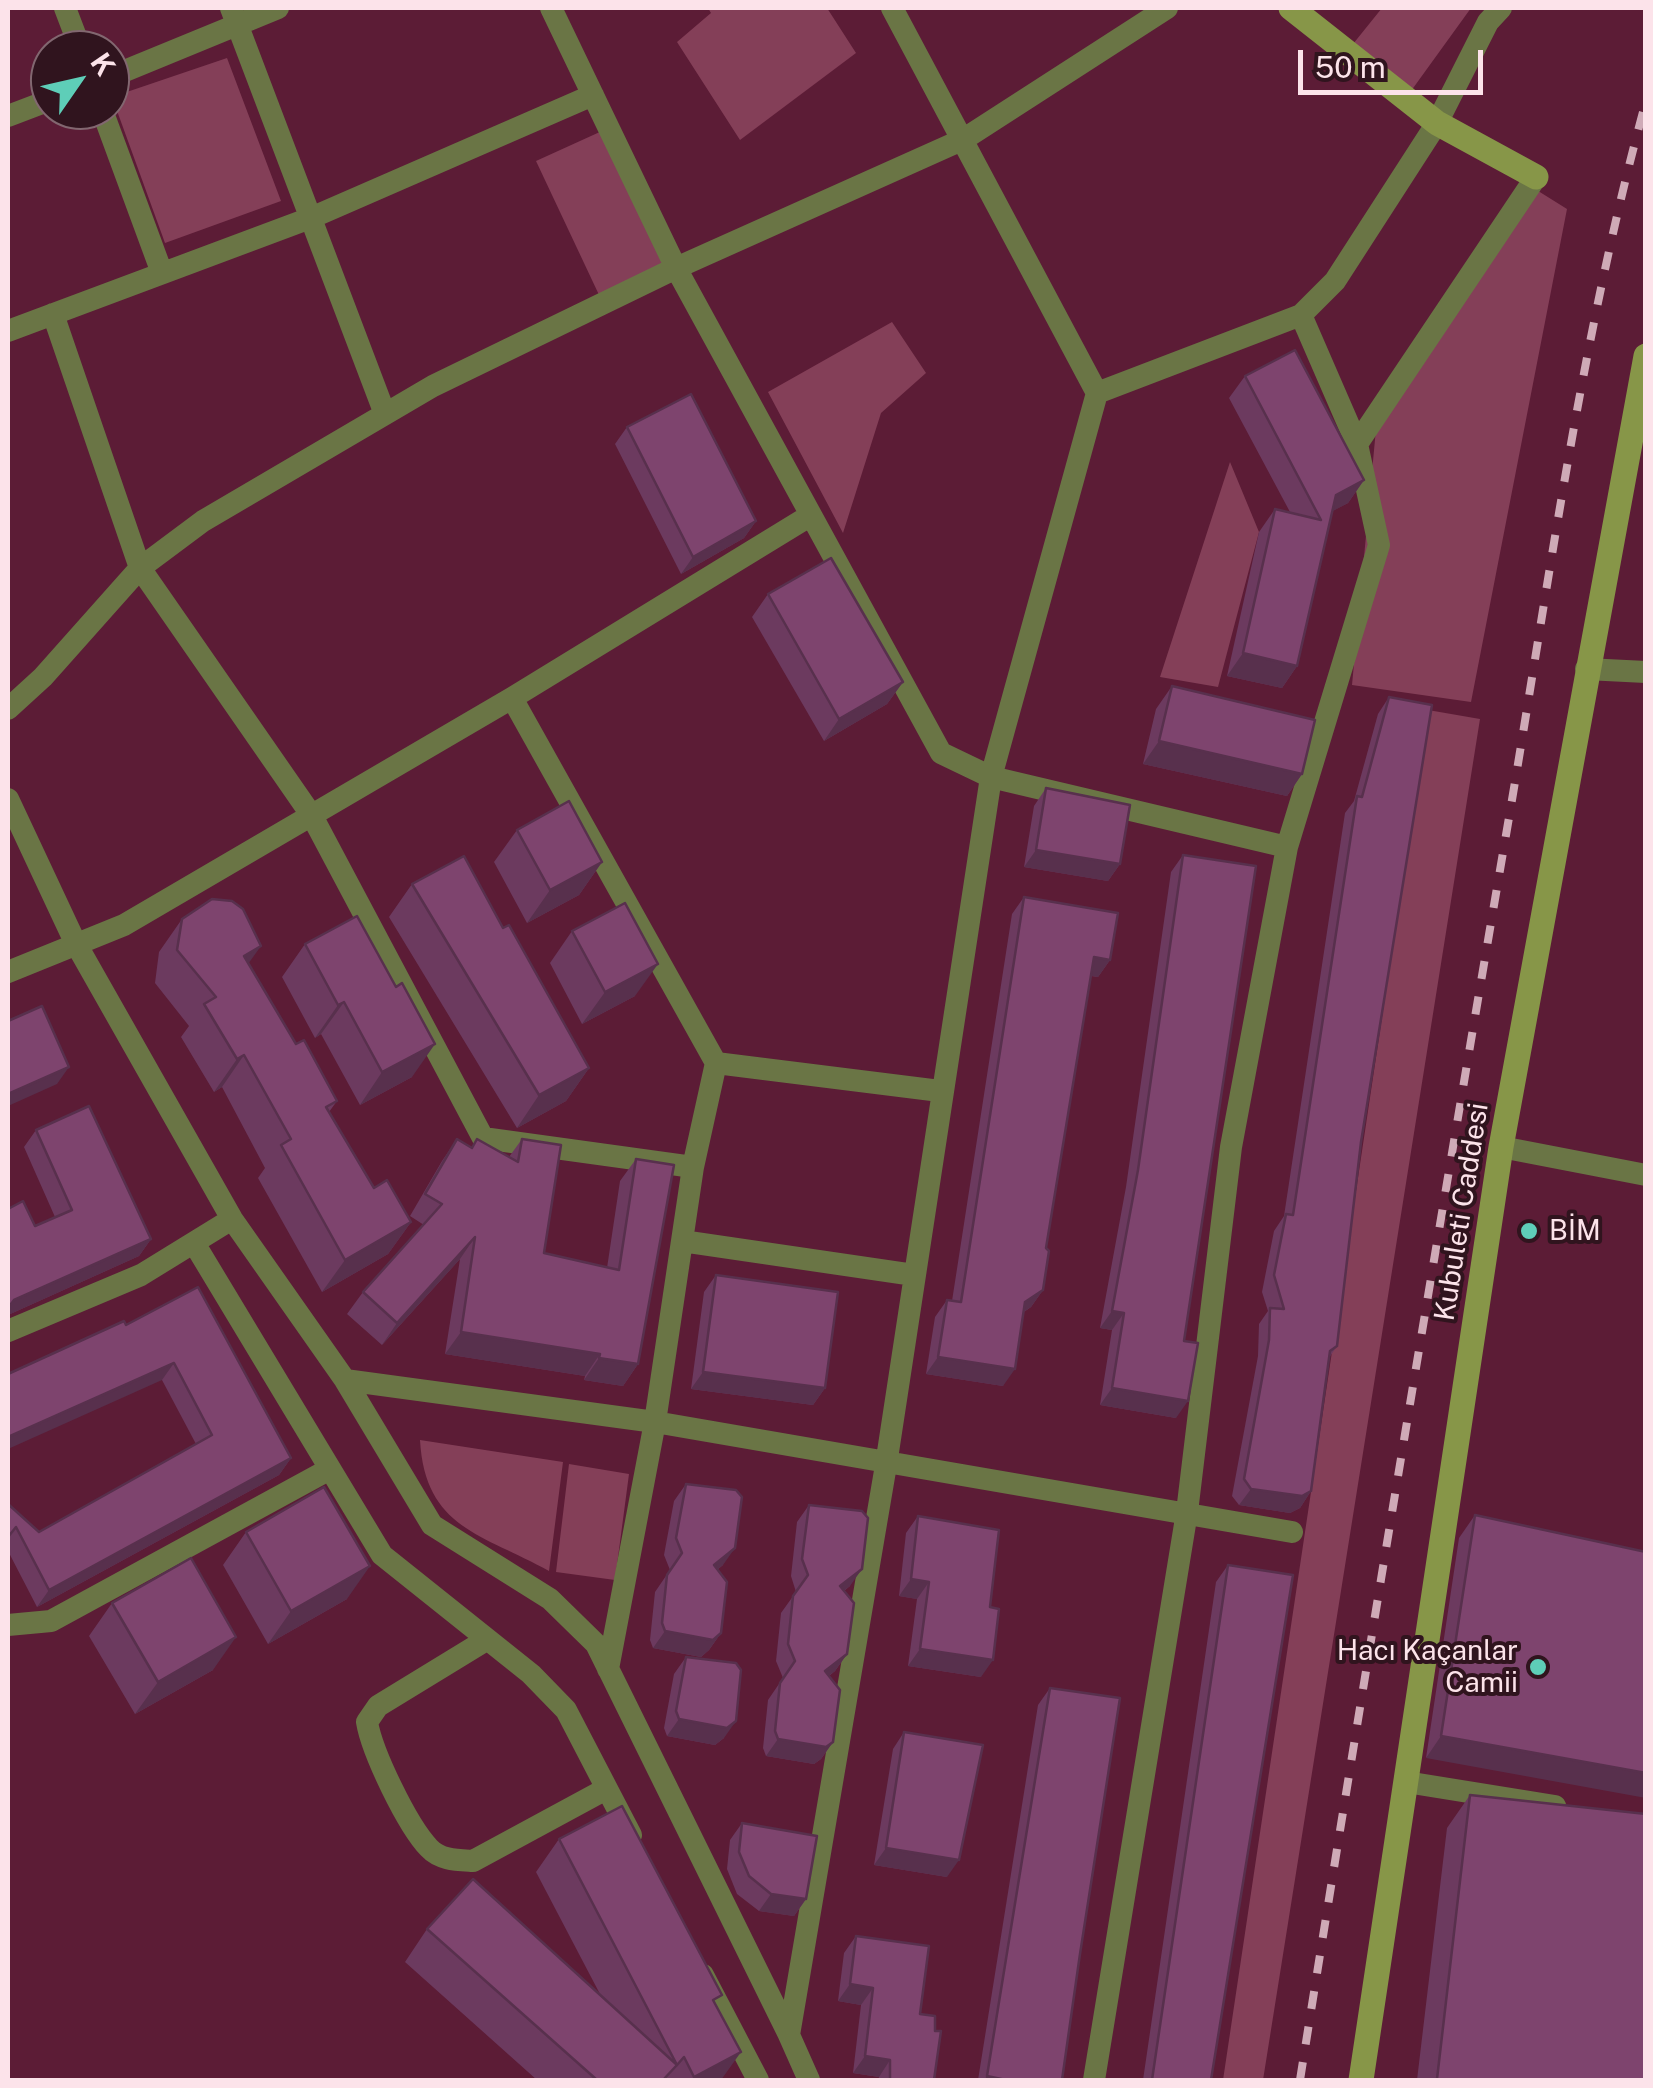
<!DOCTYPE html>
<html>
<head>
<meta charset="utf-8">
<style>
	body { margin:0 }
	#map { position:relative; width:1653px; height:2088px; overflow:hidden; background:#5c1c36; font-family:"Public Sans",sans-serif }
	canvas { display:block }
	.frame { position:absolute; inset:0; border:10px solid #fce3ea; pointer-events:none }
	.north { position:absolute; left:30px; top:30px; width:100px; height:100px; box-sizing:border-box; background:#30141e; border:2px solid #826770; border-radius:50%; rotate:56deg; font-size:28px; font-weight:700; line-height:40px; text-align:center; color:#fce3ea }
	.north::after { content:''; display:block; margin:auto; width:35px; height:45px; background:#5eceb8; clip-path:polygon(50% 0,100% 100%,50% 72%,0 100%) }
	.scale { position:absolute; left:1298px; top:50px; width:185px; height:45px; box-sizing:border-box; border:5px solid #fce3ea; border-top:0; padding-left:12px; font-size:30px; line-height:35px; white-space:nowrap; color:#fce3ea; -webkit-text-stroke:8px #30141e; paint-order:stroke }
</style>
</head>
<body>
<div id="map">
<canvas width="1653" height="2088"></canvas>
<div class="frame"></div>
<div class="north">K</div>
<div class="scale">50 m</div>
</div>
<script>
const c = document.querySelector('canvas').getContext('2d');
c.lineJoin = 'round';
function paint(path, color) {
  c.fillStyle = color;
  c.fill(path, 'evenodd');
}
function trace(path, color, width, dash) {
  c.strokeStyle = color;
  c.lineWidth = width;
  c.lineCap = dash ? 'butt' : 'round';
  c.setLineDash(dash || []);
  c.stroke(path);
}
function drawText(font, color, halo, rows, align = 'center') {
  c.font = font + ' "Public Sans",sans-serif';
  c.lineWidth = 8;
  c.setLineDash([]);
  c.textBaseline = 'middle';
  c.strokeStyle = halo;
  c.fillStyle = color;
  for (const [text, x, y, turn = 0] of rows) {
    c.save();
    c.translate(x, y);
    c.rotate((+turn || 0) * Math.PI / 180);
    c.textAlign = isNaN(turn) ? turn : align;
    if (halo) c.strokeText(text, 0, 0);
    c.fillText(text, 0, 0);
    c.restore();
  }
}
const green = new Path2D(`
	M708 8H827L856 53 740 140 677 42 711 13Z
	M1382 8H1471L1411 91 1353 44Z
	M227 58 281 201 165 243 112 97Z
	M602 131 669 264 600 297 536 161Z
	M1535 189 1567 209 1471 702 1352 685 1376 429Z
	M892 322 926 373 881 413 843 533 768 392Z
	M1230 462 1259 532 1218 687 1160 677Z
	M1428 710 1480 719 1263 2080H1223Z
	M420 1440 563 1462 549 1571C483 1534 425 1529 420 1440Z
	M569 1464 629 1474 615 1580 556 1572Z`);
const street = new Path2D(`
	M65 8 81 50
	M231 8 385 414
	M551 8 676 268 941 753 991 777 1287 847 1231 1147 1187 1512 1094 2080
	M892 8 1097 393 1301 315 1335 281 1437 123 1488 22 1501 8
	M110 77 278 8
	M102 110 162 273
	M8 116 50 100
	M53 314 140 568 312 816 483 1138 693 1167
	M8 331 313 217 593 95
	M1357 444 1536 177
	M1586 669 1646 672
	M512 698 716 1063 940 1091
	M8 709 43 677 140 568 203 521 433 386 676 268 964 139 1167 8
	M8 799 75 942 232 1219 345 1380 432 1525 550 1599 596 1644 789 2035
	M1287 847 1379 545 1357 444 1301 315
	M8 972 124 925 512 698 811 515
	M1501 1147 1646 1175
	M682 1241 914 1275
	M194 1243 382 1555 531 1674 566 1710 631 1835
	M8 1331 141 1275 232 1219
	M345 1380 655 1422 1292 1532
	M8 1625 51 1621 328 1470
	M486 1640 378 1706 367 1722C372 1752 407 1825 429 1848 440 1860 457 1860 473 1861L606 1789
	M608 1669 655 1422 693 1167 716 1063
	M1406 1782 1555 1806
	M703 1975 758 2080
	M809 2080 789 2035 886 1465 991 777 1097 393`);
const secondary = new Path2D(`
	M1291 8 1437 123 1536 177
	M1361 2080 1501 1147 1646 356`);
const rail = new Path2D(`
	M1300 2080C1366 1665 1435 1250 1506 835 1548 591 1580 341 1646 101`);
const wall = new Path2D(`
	M1245 376 1364 480 1348 503 1332 511 1297 666 1282 688 1227 676 1259 532 1275 509 1290 512 1229 398Z
	M627 427 756 521 744 538 681 574 615 444Z
	M768 594 903 682 887 704 824 741 752 617Z
	M1172 686 1302 774 1287 796 1143 764 1156 709Z
	M1389 697 1361 1142 1337 1346 1329 1358 1311 1491 1300 1508 1290 1513 1239 1505 1232 1496 1258 1356 1259 1324 1268 1311 1262 1292 1274 1231 1284 1216 1345 813 1354 801 1378 714Z
	M1046 788 1120 864 1108 881 1024 867 1034 806Z
	M517 830 602 862 579 895 527 923 494 862Z
	M1183 855 1184 1341 1176 1418 1100 1405 1112 1330 1100 1328 1126 1187 1171 872Z
	M412 884 503 928 589 1068 566 1101 517 1128 389 917Z
	M1024 897 1110 960 1098 977 1091 976 1046 1248 1043 1290 1031 1307 1024 1312 1003 1386 926 1374 935 1317 947 1300 952 1301 1012 914Z
	M182 919 248 964 296 1044 337 1101 329 1112 374 1188 411 1222 388 1254 322 1292 258 1178 265 1168 222 1087 214 1092 181 1037 189 1026 155 983 159 952Z
	M572 931 635 996 582 1024 550 963Z
	M305 944 412 1077 360 1105 321 1034 315 1038 282 977Z
	M36 1130 151 1239 139 1256 8 1315 35 1226 55 1217 24 1147Z
	M457 1139 472 1147 477 1139 509 1157 522 1139 544 1253 607 1268 620 1181 636 1159 638 1364 623 1386 584 1380 585 1376 445 1354 460 1259 382 1345 347 1314 363 1292 424 1225 410 1216 442 1161Z
	M716 1275 825 1388 813 1405 691 1389 704 1292Z
	M126 1325 291 1458 279 1475 37 1607 8 1551V1504L39 1532 196 1444 162 1380Z
	M686 1484 723 1565 717 1570 721 1633 709 1650 701 1657 653 1648 650 1640 655 1592 670 1570 664 1555 674 1501Z
	M809 1505 850 1586 844 1591 847 1654 835 1671 829 1676 833 1742 821 1759 814 1764 766 1756 763 1748 768 1700 783 1678 776 1661 781 1613 796 1592 791 1576 797 1522Z
	M1475 1515 1646 1552 1426 1758 1459 1538Z
	M918 1516 990 1607 981 1677 908 1666 917 1599 899 1596 906 1533Z
	M246 1532 347 1599 268 1644 223 1565Z
	M1228 1565 1211 2080H1143L1216 1582Z
	M112 1603 213 1670 135 1714 89 1636Z
	M686 1657 724 1738 715 1745 667 1736 664 1728 674 1674Z
	M1050 1688 1080 1954 1062 2080H978L1038 1705Z
	M904 1732 947 1877 874 1865 893 1749Z
	M1470 1795 1646 2080H1417L1447 1828Z
	M742 1823 806 1899 794 1916 759 1911 737 1894 727 1869 730 1840Z
	M559 1839 715 2004 721 2080H537L405 1962 427 1929 601 1996 536 1872Z
	M856 1936 920 2014 934 2080H878L879 2077 853 2073 861 2005 838 2001 844 1953Z`);
const shadedWall = new Path2D(`
	M1364 480 1348 503 1320 518 1336 495Z
	M756 521 744 538 681 574 693 557Z
	M1243 653 1297 666 1282 688 1227 676Z
	M903 682 887 704 824 741 839 719Z
	M1159 741 1302 774 1287 796 1143 764Z
	M1036 850 1120 864 1108 881 1024 867Z
	M602 862 579 895 527 923 550 890Z
	M261 946 238 978 244 956Z
	M1094 957 1110 960 1098 977 1082 974Z
	M658 964 635 996 582 1024 605 992Z
	M344 1002 321 1034 315 1038 338 1005Z
	M435 1044 412 1077 360 1105 382 1072Z
	M244 1055 222 1087 214 1092 237 1059Z
	M69 1067 57 1084 8 1106V1094Z
	M589 1068 566 1101 517 1128 539 1095Z
	M411 1222 388 1254 322 1292 345 1260Z
	M475 1237 460 1259 382 1345 397 1323Z
	M151 1239 139 1256 8 1315V1308L14 1300Z
	M1043 1290 1031 1307 1013 1319 1025 1302Z
	M1112 1311 1124 1313 1112 1330 1100 1328Z
	M461 1332 600 1354 585 1376 445 1354Z
	M938 1357 1015 1369 1003 1386 926 1374Z
	M599 1358 638 1364 623 1386 584 1380Z
	M174 1363 162 1380 8 1449V1437Z
	M703 1372 825 1388 813 1405 691 1389Z
	M1112 1388 1188 1401 1176 1418 1100 1405Z
	M291 1458 279 1475 37 1607 49 1590Z
	M1251 1489 1311 1491 1300 1508 1290 1513 1239 1505Z
	M735 1548 723 1565 702 1582 714 1565Z
	M370 1566 347 1599 268 1644 291 1611Z
	M862 1569 850 1586 828 1603 840 1586Z
	M911 1579 929 1582 917 1599 899 1596Z
	M665 1631 721 1633 709 1650 701 1657 653 1648Z
	M236 1637 213 1670 135 1714 158 1682Z
	M920 1649 993 1660 981 1677 908 1666Z
	M847 1654 835 1671 813 1688 825 1671Z
	M679 1719 736 1721 724 1738 715 1745 667 1736Z
	M1441 1736 1646 1773V1798L1426 1758Z
	M778 1739 833 1742 821 1759 814 1764 766 1756Z
	M886 1848 959 1860 947 1877 874 1865Z
	M771 1894 806 1899 794 1916 759 1911Z
	M850 1984 873 1988 861 2005 838 2001Z
	M741 2052 721 2080H692L694 2077Z
	M865 2056 890 2060 879 2077 853 2073Z
	M987 2076 1006 2079 984 2080Z`);
const building = new Path2D(`
	M1295 350 1364 480 1336 495 1297 666 1243 653 1275 509 1321 520 1245 376Z
	M691 394 756 521 693 557 627 427Z
	M831 558 903 682 839 719 768 594Z
	M1172 686 1315 720 1302 774 1159 741Z
	M1389 697 1432 705 1361 1142 1337 1346 1330 1351 1311 1491 1302 1496 1251 1489 1244 1479 1269 1340 1270 1308 1284 1309 1274 1275 1286 1214 1293 1215 1357 796 1362 797Z
	M1046 788 1130 805 1120 864 1036 850Z
	M569 801 602 862 550 890 517 830Z
	M1183 855 1256 866 1184 1341 1198 1343 1188 1401 1112 1388 1124 1313 1112 1311 1138 1170Z
	M464 856 503 928 509 925 589 1068 539 1095 412 884Z
	M1024 897 1118 913 1110 960 1094 957 1046 1248 1049 1251 1043 1290 1025 1302 1015 1369 938 1357 947 1300 961 1302Z
	M212 899 232 901 243 909 261 946 244 956 296 1044 304 1040 337 1101 326 1107 374 1188 387 1180 411 1222 345 1260 281 1145 291 1139 244 1055 237 1059 204 1004 216 997 177 950 182 919Z
	M625 903 658 964 605 992 572 931Z
	M357 916 396 987 402 983 435 1044 382 1072 344 1002 338 1005 305 944Z
	M42 1006 69 1067 8 1094V1021Z
	M89 1106 151 1239 14 1300 8 1308V1209L23 1201 35 1226 72 1210 36 1130Z
	M457 1139 472 1148 477 1139 518 1162 522 1139 561 1145 544 1253 619 1270 636 1159 674 1165 638 1364 599 1358 600 1354 461 1332 475 1237 397 1323 363 1292 442 1204 425 1194Z
	M716 1275 838 1292 825 1388 703 1372Z
	M198 1287 291 1458 49 1590 16 1527 8 1537V1504L39 1532 212 1435 174 1363 8 1437V1374L124 1321 126 1325Z
	M686 1484 736 1490 742 1497 735 1548 714 1565 727 1582 721 1633 713 1640 665 1631 662 1623 667 1575 682 1553 676 1538Z
	M324 1487 370 1566 291 1611 246 1532Z
	M809 1505 862 1511 868 1518 862 1569 840 1586 854 1603 847 1654 825 1671 840 1690 833 1742 826 1747 778 1739 775 1731 780 1683 795 1661 788 1644 793 1596 808 1575 802 1559Z
	M1475 1515 1646 1552V1773L1441 1736Z
	M918 1516 999 1530 990 1607 999 1609 993 1660 920 1649 929 1582 911 1579Z
	M191 1558 236 1637 158 1682 112 1603Z
	M1228 1565 1293 1575 1211 2080H1152Z
	M686 1657 736 1663 741 1670 736 1721 727 1728 679 1719 676 1711Z
	M1050 1688 1120 1698 1080 1954 1062 2080H1006L987 2076Z
	M904 1732 983 1745 959 1860 886 1848Z
	M1470 1795 1646 1814V2080H1447L1437 2079Z
	M622 1806 722 1995 713 2000 741 2052 694 2077 684 2057 677 2065 559 1839Z
	M742 1823 817 1836 806 1899 771 1894 749 1876 739 1852Z
	M473 1879 677 2065 663 2080H597L427 1929Z
	M856 1936 929 1946 920 2014 935 2016V2031H941L934 2080H890V2060L865 2056 873 1988 850 1984Z`);
const markers = [
	[1529,1231,10,"#5eceb8"],
	[1538,1667,10,"#5eceb8"]
];
const streetNames = [
	["Kubuleti Caddesi",1462,1212,-81]
];
const poiNames = [
	["BİM",1549,1231],
	["Hacı Kaçanlar",1518,1651,"right"],
	["Camii",1518,1683,"right"]
];
paint(green, '#843f58');
trace(street, '#6a7545', 22);
trace(secondary, '#879648', 25);
trace(rail, '#cfaab7', 8, [18, 18]);
paint(wall, '#6c3a5f');
paint(shadedWall, '#58304d');
paint(building, '#7e446e');
trace(building, '#58304d', 2.5);
for (const [x, y, r, color] of markers) {
  const dot = new Path2D();
  dot.arc(x, y, r, 0, 2 * Math.PI);
  c.fillStyle = color;
  c.fill(dot);
  trace(dot, '#30141e', 4);
}
drawText('28px', '#fce3ea', '#30141e', streetNames);
drawText('28px', '#fce3ea', '#30141e', poiNames, 'left');
</script>
</body>
</html>
